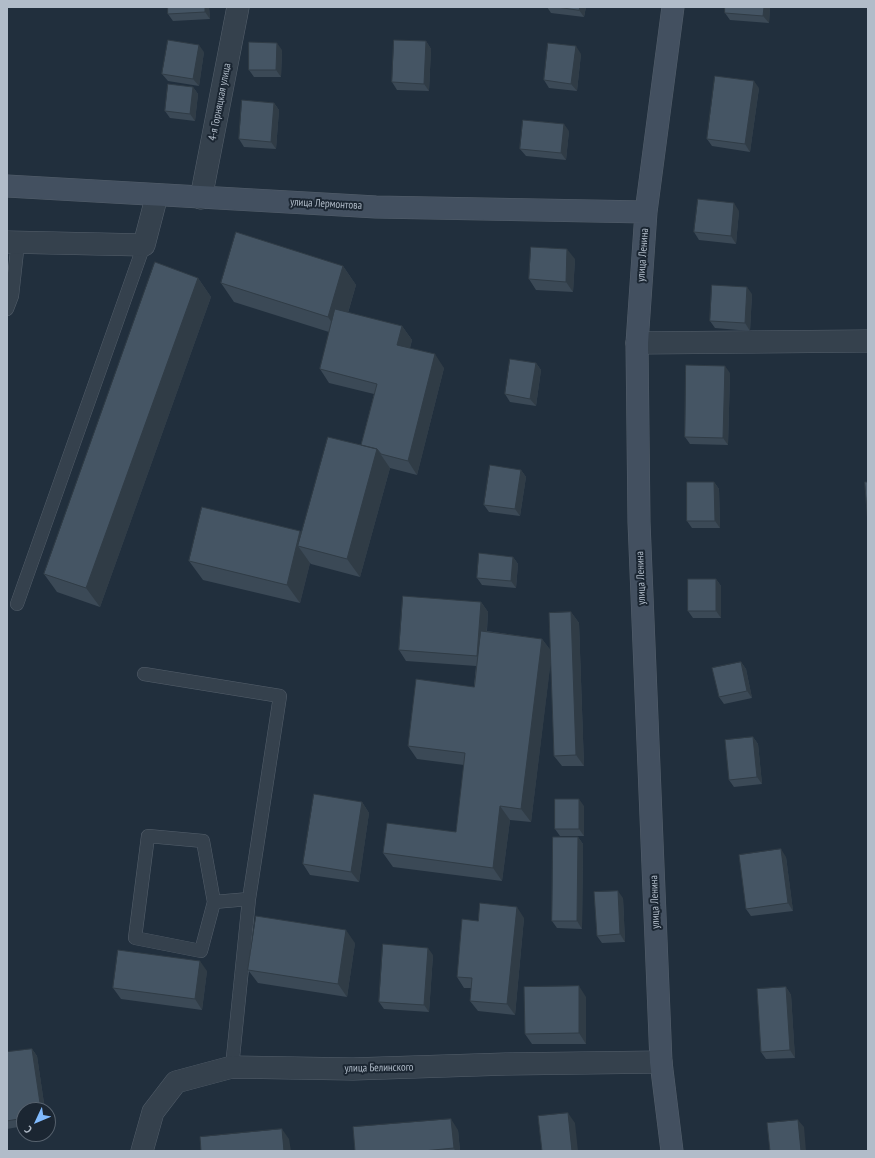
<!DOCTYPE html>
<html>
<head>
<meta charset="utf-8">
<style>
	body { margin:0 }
	#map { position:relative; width:875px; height:1158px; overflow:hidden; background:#212f3d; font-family:"PT Sans Narrow",sans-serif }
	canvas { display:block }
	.frame { position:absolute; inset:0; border:8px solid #b1bcc9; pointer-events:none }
	.north { position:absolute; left:16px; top:1102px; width:40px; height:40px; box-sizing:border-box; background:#1b2632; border:1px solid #57626e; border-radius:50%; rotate:226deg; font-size:11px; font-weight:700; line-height:16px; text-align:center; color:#b1bcc9 }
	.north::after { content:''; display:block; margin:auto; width:14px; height:18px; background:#80bafe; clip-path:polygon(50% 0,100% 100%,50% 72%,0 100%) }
</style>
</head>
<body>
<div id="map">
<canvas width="875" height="1158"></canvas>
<div class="frame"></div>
<div class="north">С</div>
</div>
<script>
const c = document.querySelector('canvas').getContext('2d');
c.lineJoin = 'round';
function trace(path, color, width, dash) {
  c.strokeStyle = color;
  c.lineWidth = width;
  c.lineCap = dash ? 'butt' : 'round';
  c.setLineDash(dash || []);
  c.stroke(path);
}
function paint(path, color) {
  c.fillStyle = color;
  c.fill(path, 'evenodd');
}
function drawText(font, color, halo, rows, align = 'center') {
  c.font = font + ' "PT Sans Narrow",sans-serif';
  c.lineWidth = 4;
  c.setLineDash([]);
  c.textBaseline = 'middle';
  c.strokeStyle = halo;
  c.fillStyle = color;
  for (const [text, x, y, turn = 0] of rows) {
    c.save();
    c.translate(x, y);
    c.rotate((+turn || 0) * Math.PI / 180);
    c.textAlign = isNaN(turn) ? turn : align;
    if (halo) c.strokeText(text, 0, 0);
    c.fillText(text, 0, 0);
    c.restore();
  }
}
const lane = new Path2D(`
	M7 309 12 296 18 242
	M17 604 144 245
	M144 674 280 696 249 899
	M214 902 203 841 148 836 135 938 201 951 214 902 249 899 232 1067`);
const street = new Path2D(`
	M201 198 238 7
	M7 242 144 245 157 195
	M637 343 868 341
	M142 1151 153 1112 176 1082 232 1067 353 1069 506 1064 661 1062`);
const secondary = new Path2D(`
	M7 186 376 207 646 212
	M672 1151 661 1062 639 522 637 343 646 212 673 7`);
const wall = new Path2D(`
	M168 7H209L210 19 173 21 168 14Z
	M547 7H586L584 17 551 13Z
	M725 7H770L769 23 730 20 725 13Z
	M426 41 431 49 429 91 397 90 392 82Z
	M282 50 281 77H254L249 70Z
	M204 52 199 86 168 81 162 74Z
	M581 54 577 91 549 88 544 80Z
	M193 87 198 94 195 121 170 118 165 111Z
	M759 88 750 152 712 146 707 139Z
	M274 103 279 110 276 149 244 147 239 139Z
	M569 131 566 160 526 156 520 149Z
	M739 211 736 244 699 240 694 232Z
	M575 259 573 292 536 290 529 279Z
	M343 266 356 285 348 313 402 326 412 340 410 348 444 368 417 475 390 468 360 577 311 564 310 563 300 603 203 580 189 561 300 531 301 533 361 445 374 394 329 383 320 369 329 332 234 302 221 283Z
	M198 278 211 297 100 607 57 592 44 574Z
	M752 294 750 331 715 328 710 321Z
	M536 363 541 370 536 406 510 402 505 394Z
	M730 373 728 445 690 444 685 437Z
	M521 470 526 477 520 516 489 512 484 505Z
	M714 482 719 489 720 528H692L687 521Z
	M513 557 518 564 516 588 482 585 477 578Z
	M716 579 721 586V618H693L688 611Z
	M481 602 488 612 487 631 542 639 551 651 571 612 579 623 584 766H562L554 756 551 658 531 822 510 820 502 881 393 867 383 853 456 832 464 765 417 759 408 746 474 687 476 666 406 661 399 650Z
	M741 662 746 669 752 698 724 704 719 697Z
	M753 737 758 744 762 784 734 787 729 780Z
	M362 802 369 813 359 882 310 875 303 864Z
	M584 806V836H560L555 829Z
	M578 837 583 844 582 929 557 928 552 921Z
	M786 857 793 911 751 916 746 909Z
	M623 898 625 942 602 943 597 936Z
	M524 918 515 1015 478 1011 470 1001 471 988H464L457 977 478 921Z
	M355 943 347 997 258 983 248 970Z
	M433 955 429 1012 384 1009 379 1002Z
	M207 971 202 1010 121 999 113 988Z
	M786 987 791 995 795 1058 766 1059 761 1052Z
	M586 997V1044H532L525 1034Z
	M32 1049 37 1056 45 1110H24V1126L7 1129V1052Z
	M458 1130 460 1151H355Z`);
const shadedWall = new Path2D(`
	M205 7H209L210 19 205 12Z
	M580 7H586L584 17 579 10Z
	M764 7H770L769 23 763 16Z
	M426 41 431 49 429 91 424 84Z
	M277 43 282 50 281 77 276 70Z
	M199 45 204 52 199 86 193 79Z
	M576 46 581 54 577 91 571 84Z
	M754 81 759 88 750 152 745 144Z
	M193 87 198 94 195 121 190 114Z
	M274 103 279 110 276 149 271 142Z
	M564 124 569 131 566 160 561 153Z
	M734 203 739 211 736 244 731 236Z
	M567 249 575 259 573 292 566 282Z
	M343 266 356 285 341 336 328 317Z
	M198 278 211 297 100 607 86 588Z
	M747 287 752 294 750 331 745 323Z
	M402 326 412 340 407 359 397 345Z
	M435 354 444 368 417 475 408 461Z
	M536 363 541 370 536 406 530 399Z
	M725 366 730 373 728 445 723 438Z
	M377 449 390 468 360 577 347 559Z
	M521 470 526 477 520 516 515 509Z
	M714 482 719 489 720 528 715 521Z
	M300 531 313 550 298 546 310 563 300 603 287 585Z
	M513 557 518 564 516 588 511 581Z
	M716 579 721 586V618L716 611Z
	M481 602 488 612 484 667 477 656Z
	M571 612 579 623 584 766 576 755Z
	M542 639 552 652 531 822 521 809Z
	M741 662 746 669 752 698 747 691Z
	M753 737 758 744 762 784 757 777Z
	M579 799 584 806V836L579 829Z
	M362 802 369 813 359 882 351 872Z
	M500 806 510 820 502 881 493 868Z
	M578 837 583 844 582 929 577 921Z
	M781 849 786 857 793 911 788 903Z
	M618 891 623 898 625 942 620 934Z
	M517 907 524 918 515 1015 507 1004Z
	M346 930 355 943 347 997 338 984Z
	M428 948 433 955 429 1012 424 1005Z
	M200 961 207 971 202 1010 195 999Z
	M579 986 586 997V1044L579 1033Z
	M786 987 791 995 795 1058 790 1050Z
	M32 1049 37 1056 45 1110H41Z
	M568 1113 575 1123 578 1151H572Z
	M451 1119 458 1130 460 1151H455L454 1148Z
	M798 1120 804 1127 806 1151H801Z
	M282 1129 289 1139 291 1151H284Z`);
const building = new Path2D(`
	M168 7H205V12L168 14Z
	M557 7H580L579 10Z
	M725 7H764L763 16 725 13Z
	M168 40 199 45 193 79 162 74Z
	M394 40 426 41 424 84 392 82Z
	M249 42 277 43 276 70H249Z
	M548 43 576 46 571 84 544 80Z
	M715 76 754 81 745 144 707 139Z
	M168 84 193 87 190 114 165 111Z
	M242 100 274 103 271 142 239 139Z
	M523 120 564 124 561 153 520 149Z
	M698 199 734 203 731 236 694 232Z
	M236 232 343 266 328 317 221 283Z
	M531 247 567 249 566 282 529 279Z
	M155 262 198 278 86 588 44 574Z
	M712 285 747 287 745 323 710 321Z
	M335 309 402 326 397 345 435 354 408 461 381 454 377 449 361 445 377 384 320 369Z
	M510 359 536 363 530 399 505 394Z
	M686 365 725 366 723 438 685 437Z
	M328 437 377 449 347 559 298 546Z
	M490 465 521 470 515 509 484 505Z
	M687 482H714L715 521H687Z
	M865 482H868V524Z
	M202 507 300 531 287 585 189 561Z
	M479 553 513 557 511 581 477 578Z
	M688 579H716V611H688Z
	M403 596 481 602 477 656 399 650Z
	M571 612 576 755 554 756 549 613Z
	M481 631 542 639 521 809 500 806 493 868 383 853 387 823 456 832 465 753 408 746 416 679 474 687Z
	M741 662 747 691 719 697 712 668Z
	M753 737 757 777 729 780 725 740Z
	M314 794 362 802 351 872 303 864Z
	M555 799H579V829H555Z
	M553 837H578L577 921H552Z
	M781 849 788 903 746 909 739 855Z
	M618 891 620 934 597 936 594 892Z
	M480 903 517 907 507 1004 470 1001 472 978 457 977 462 919 478 921Z
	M256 916 346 930 338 984 248 970Z
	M383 944 428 948 424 1005 379 1002Z
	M118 950 200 961 195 999 113 988Z
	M579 986V1033L525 1034 524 987Z
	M786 987 790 1050 761 1052 757 989Z
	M32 1049 41 1110H24V1118L7 1121V1052Z
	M568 1113 572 1151H542L538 1116Z
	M451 1119 454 1148 423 1151H355L353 1127Z
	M798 1120 801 1151H770L767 1123Z
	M282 1129 284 1151H201L200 1137Z`);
const streetNames = [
	["4-я Горняцкая улица",220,102,-79],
	["улица Лермонтова",326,204,3],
	["улица Ленина",643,255,-86],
	["улица Ленина",641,578,-92],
	["улица Ленина",655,902,-92],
	["улица Белинского",379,1068,-1]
];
trace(lane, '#545f6b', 14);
trace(street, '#545f6b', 23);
trace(secondary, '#545f6b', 23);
trace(lane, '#35414d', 13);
trace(street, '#35414d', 22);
trace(secondary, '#435060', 22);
paint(wall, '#3b4956');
paint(shadedWall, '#303c46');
paint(building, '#455564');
trace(building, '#303c46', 1);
drawText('11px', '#b1bcc9', '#1b2632', streetNames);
</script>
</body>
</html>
